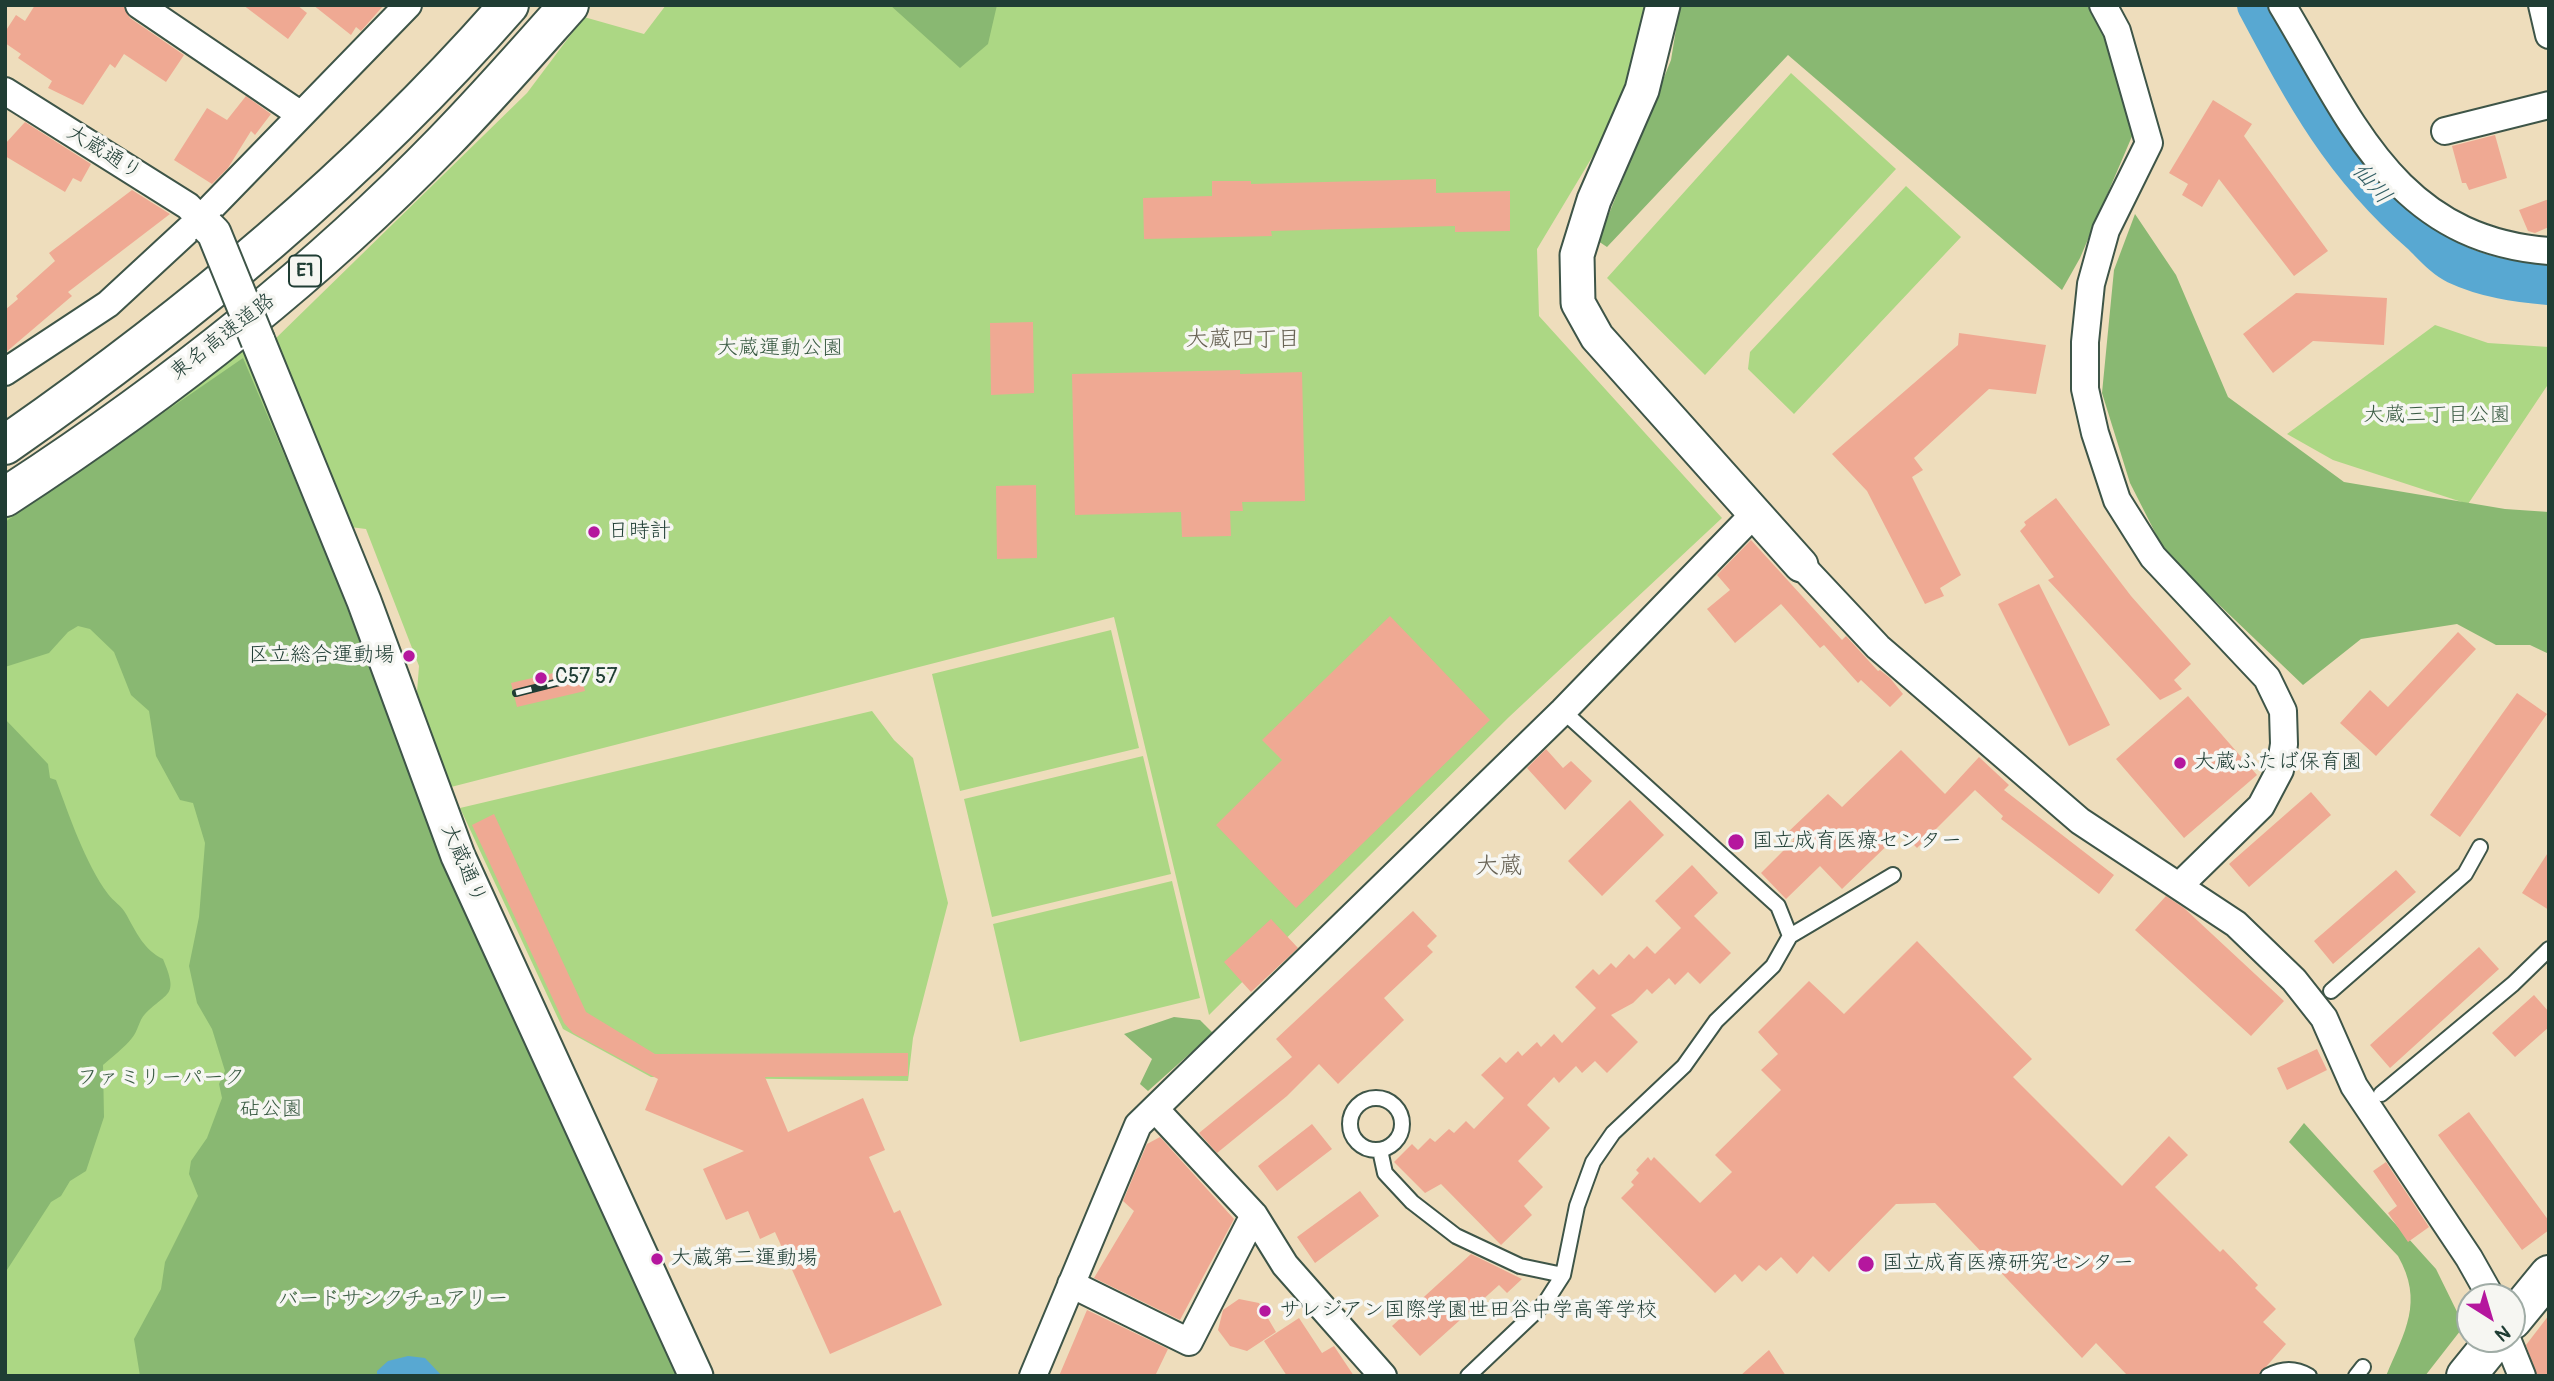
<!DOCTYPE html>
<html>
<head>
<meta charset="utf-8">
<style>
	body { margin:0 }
	#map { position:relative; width:2554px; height:1381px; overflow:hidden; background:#eeddbc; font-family:Pangolin,sans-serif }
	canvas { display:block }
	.frame { position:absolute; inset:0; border:7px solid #1f3d34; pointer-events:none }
	.north { position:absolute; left:2456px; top:1283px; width:70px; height:70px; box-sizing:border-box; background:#f6f6f2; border:2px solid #a0aca6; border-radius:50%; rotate:143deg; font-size:19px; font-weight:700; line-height:28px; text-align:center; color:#1f3d34 }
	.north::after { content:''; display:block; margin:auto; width:24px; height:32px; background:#b5179e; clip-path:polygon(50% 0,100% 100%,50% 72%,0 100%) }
</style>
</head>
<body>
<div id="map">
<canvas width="2554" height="1381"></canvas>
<div class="frame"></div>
<div class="north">N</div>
</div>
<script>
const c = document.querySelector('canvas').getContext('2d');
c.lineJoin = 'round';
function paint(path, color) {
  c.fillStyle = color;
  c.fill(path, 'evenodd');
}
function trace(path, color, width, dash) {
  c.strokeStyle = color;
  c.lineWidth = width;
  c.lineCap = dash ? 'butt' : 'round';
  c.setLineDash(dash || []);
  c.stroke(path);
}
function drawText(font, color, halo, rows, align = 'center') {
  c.font = font + ' Pangolin,"Klee One",sans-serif';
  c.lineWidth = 7;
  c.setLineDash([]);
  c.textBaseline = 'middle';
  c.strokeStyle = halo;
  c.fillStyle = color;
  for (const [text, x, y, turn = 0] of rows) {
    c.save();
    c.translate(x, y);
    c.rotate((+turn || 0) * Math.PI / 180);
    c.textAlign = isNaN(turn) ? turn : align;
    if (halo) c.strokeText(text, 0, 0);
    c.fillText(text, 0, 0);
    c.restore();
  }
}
const green = new Path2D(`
	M666 5H1652L1647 42 1612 124 1537 249 1539 316 1722 518 1509 717 1209 1015 1114 617 451 787 417 692 419 666 366 529 350 527 273 341 527 93 584 17 644 34Z
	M1791 73 1896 169 1705 375 1607 278Z
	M1906 186 1961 237 1794 414 1748 369 1750 352Z
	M2435 325 2488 343 2549 347V383L2468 504 2333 460 2287 434Z
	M243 350 688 1376H5V515Z
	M1111 630 1139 748 960 791 932 674Z
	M872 711 894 740 913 758 948 903 913 1038 908 1081 651 1077 563 1029 460 808Z
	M1143 756 1171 874 992 917 964 799Z
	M1172 881 1200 998 1020 1042 993 924Z`);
const forest = new Path2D(`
	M890 5H997L988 44 960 68Z
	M1680 5H2091L2110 38 2133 134 2080 258 2062 290 1788 55 1607 247 1598 241 1671 60Z
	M2135 214 2176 275 2228 397 2344 482 2505 509 2549 512V654L2530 645H2496L2457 624 2361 639 2303 685 2166 554 2130 483 2102 393 2114 270Z
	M243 358 325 551 456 891 684 1376H140L134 1339 161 1289 165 1262 198 1196 189 1174 191 1161 207 1138 222 1098 219 1084 225 1071 212 1029 197 1003 189 966 199 917 205 843 193 803 180 800 156 756 149 711 131 695 114 652 90 629 78 626 68 632 49 653 5 667V522Z
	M5 719 48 764 50 778 56 780C69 815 85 863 108 894 113 901 122 906 126 914 136 932 144 950 163 959 179 997 168 991 145 1014 139 1020 138 1031 132 1038 124 1048 113 1056 103 1065L104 1117 86 1171 70 1181 61 1196 51 1202 5 1273Z
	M1174 1017 1200 1020 1213 1033 1148 1091 1140 1084 1152 1059 1124 1034Z
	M2304 1123 2436 1269 2464 1326 2425 1376H2386C2405 1331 2424 1302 2398 1256L2289 1142Z`);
const water = new Path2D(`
	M408 1356 425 1358 442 1376H377V1371L388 1361Z`);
const river = new Path2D(`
	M2257 5C2305 95 2342 165 2420 233 2431 243 2443 258 2456 264 2486 278 2516 282 2549 285`);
const building = new Path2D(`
	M35 5H123L130 18 184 55 166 82 124 54 115 68 110 64 83 105 48 88 52 81 18 58 21 54 5 43V32L16 15 25 21Z
	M243 5H297L307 13 288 39Z
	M313 5H384L361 31 356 27 351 35Z
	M246 96 271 114 255 135 251 131 228 168 212 184 174 160 207 108 227 120Z
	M2213 100 2252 124 2244 136 2328 251 2294 276 2219 179 2202 207 2182 195 2188 184 2169 173Z
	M25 122 91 164 81 182 73 178 65 192 5 156V144Z
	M2495 135 2507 178 2469 190 2466 183H2462L2452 146Z
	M1436 179V193L1510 191V231L1455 232V226L1271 231 1272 236 1144 239 1143 198 1212 196V181H1251V184Z
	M132 190 170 214 68 292 72 296 5 353V310L18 299 16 296 55 261 49 253Z
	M2549 199V227L2535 233 2528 231 2519 210Z
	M2296 293 2387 298 2384 345 2313 341 2273 373 2243 334Z
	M1033 322 1034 393 991 395 990 323Z
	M1959 333 2046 345 2036 394 1989 389 1914 458 1923 470 1912 477 1961 575 1940 588 1944 596 1925 604 1867 491 1832 454 1958 345Z
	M1240 370V374L1302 372 1305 501 1242 502 1243 511H1230L1231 536 1182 537 1181 512 1075 515 1072 374Z
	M1036 485 1037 558 997 559 996 486Z
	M2056 498 2131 596 2191 664 2174 680 2182 689 2160 700 2048 580 2054 577 2020 531 2026 525 2024 522Z
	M1751 540 1842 640 1846 636 1878 671 1880 670 1890 678 1903 694 1890 707 1861 680 1858 683 1824 645 1820 648 1781 604 1735 643 1707 609 1730 590 1717 575Z
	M2039 584 2110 725 2069 746 1998 604Z
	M1390 616 1490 720 1296 908 1216 825 1282 760 1262 740Z
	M2458 632 2476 649 2376 756 2340 723 2370 690 2388 707Z
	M579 667 585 691 517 707 511 683Z
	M2517 693 2547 714 2460 837 2430 815Z
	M2188 696 2257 775 2184 838 2116 759Z
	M1546 749 1563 768 1571 761 1592 781 1565 810 1527 768Z
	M1901 750 1945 794 1979 757 2009 785 2004 790 2114 875 2099 894 2001 819 2003 816 1975 790 1917 848 1901 832 1842 889 1820 866 1786 899 1761 873 1794 840 1787 833 1828 794 1842 807Z
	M2311 792 2331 815 2249 887 2229 864Z
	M1630 800 1664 835 1602 896 1568 861Z
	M494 814 586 1012 655 1054 908 1053V1076L765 1077 788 1132 863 1098 885 1150 869 1157 894 1213 900 1210 942 1305 830 1354 775 1232 760 1239 748 1211 726 1220 703 1169 744 1151 645 1110 658 1079 573 1033 564 1023 472 825Z
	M2549 851V910L2522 893Z
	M1692 865 1718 893 1694 916 1731 953 1700 984 1688 972 1675 985 1669 978 1652 994 1647 989 1633 1003 1611 1015 1638 1042 1607 1073 1595 1061 1582 1073 1576 1066 1559 1083 1554 1077 1527 1105 1550 1128 1518 1161 1543 1187 1524 1206 1532 1215 1501 1245 1441 1184 1425 1193 1394 1162 1412 1144 1418 1150 1430 1138 1435 1142 1449 1129 1454 1133 1466 1121 1474 1129 1504 1098 1481 1075 1500 1057 1506 1063 1518 1051 1522 1056 1537 1042 1541 1047 1554 1034 1562 1043 1596 1008 1575 987 1593 969 1599 975 1611 963 1616 968 1629 954 1634 959 1647 946 1655 954 1681 928 1655 901Z
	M2396 870 2416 892 2333 964 2314 941Z
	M2166 896 2184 908 2284 1001 2251 1036 2135 930Z
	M1413 911 1437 936 1427 946 1433 952 1384 998 1404 1020 1338 1084 1319 1064 1287 1096 1217 1153 1199 1133 1292 1057 1276 1039Z
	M1271 919 1298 948 1251 992 1224 962Z
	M1917 941 2032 1059 2013 1077 2122 1186 2169 1136 2188 1155 2155 1187 2220 1252 2223 1249 2258 1285 2255 1288 2276 1309 2263 1322 2286 1344 2258 1376H2128L2096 1343 2082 1358 1935 1203 1896 1204 1829 1272 1813 1256 1797 1274 1781 1257 1766 1271 1759 1265 1742 1282 1735 1274 1715 1293 1621 1198 1634 1185 1631 1182 1639 1173 1636 1170 1648 1157 1651 1161 1654 1157 1700 1203 1732 1172 1715 1155 1781 1090 1761 1070 1778 1054 1758 1032 1809 981 1844 1014Z
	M2479 947 2499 969 2390 1068 2370 1045Z
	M2534 995 2549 1012V1027L2515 1057 2492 1033Z
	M2317 1049 2327 1070 2287 1090 2277 1068Z
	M2469 1112 2549 1221V1230L2522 1250 2438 1135Z
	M1312 1124 1332 1149 1277 1191 1258 1166Z
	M1160 1137 1234 1219 1180 1320 1094 1278 1134 1211 1123 1201 1147 1144Z
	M2386 1162 2429 1227 2408 1242 2388 1213 2397 1206 2373 1171Z
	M1360 1191 1379 1216 1315 1263 1297 1237Z
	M1471 1254 1522 1279 1507 1293 1499 1285 1420 1356 1392 1326Z
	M1239 1299 1259 1303 1276 1332 1247 1351 1230 1346 1218 1330 1223 1310Z
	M1087 1310 1168 1349 1155 1376H1059Z
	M2549 1315V1376H2537L2526 1345Z
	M1299 1318 1322 1353 1334 1346 1354 1376H1287L1264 1341Z
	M1769 1350 1786 1376H1740Z`);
const service = new Path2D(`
	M1790 936 1893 875
	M2331 991 2465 874 2480 847
	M2381 1094 2513 984 2549 949
	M1350 1124a26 26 0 1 1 52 0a26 26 0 1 1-52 0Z
	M1380 1150 1385 1173 1412 1202 1456 1236 1520 1266 1563 1275
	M1468 1376 1545 1303 1563 1275 1577 1206 1593 1162 1613 1133 1684 1066 1716 1021 1773 966 1790 936 1778 906 1563 711
	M2268 1376C2283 1368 2295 1368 2309 1376
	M2356 1376 2363 1367`);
const minor = new Path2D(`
	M139 5 301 115
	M2103 5 2117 31 2149 143 2106 230 2091 284 2085 342V389L2095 433 2117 500 2153 557 2267 678 2283 711 2284 744 2280 770 2261 806 2180 885
	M2282 5C2352 121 2395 239 2549 251
	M2542 5 2549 35
	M5 91 188 206 208 227
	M2445 131 2549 105
	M5 372 108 304 200 219 408 5
	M1801 565 1878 647 2080 821 2236 924 2294 980 2324 1018 2354 1086 2469 1258 2491 1297
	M1156 1110 1254 1215 1285 1265 1383 1376
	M1071 1284 1189 1342 1254 1215
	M2507 1339 2522 1376
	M1033 1376 1138 1125 1563 711 1754 514`);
const tertiary = new Path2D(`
	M1663 5 1642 90 1594 200 1577 255 1578 303 1597 337 1801 565
	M258 341 364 601 458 856 696 1376`);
const primary = new Path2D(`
	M2512 1320 2549 1275
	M2466 1376 2496 1339`);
const motorway = new Path2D(`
	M5 445C190 316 360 175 509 5
	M5 497C162 395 313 277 443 143 487 98 528 51 569 5`);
const rail = new Path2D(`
	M516 693 579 677`);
const tertiaryBridge = new Path2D(`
	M208 227 214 233 258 341`);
const markers = [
	[594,532,7,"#b5179e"],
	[409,656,7,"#b5179e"],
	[541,678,7,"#b5179e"],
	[2180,763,7,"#b5179e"],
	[1736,842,9,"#b5179e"],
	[657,1259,7,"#b5179e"],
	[1866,1264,9,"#b5179e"],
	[1265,1311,7,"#b5179e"]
];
const shields = [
	[305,271,32]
];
const shieldNames = [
	["E1",305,271]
];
const streetNames = [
	["大蔵通り",104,153,32],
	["東名高速道路",223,337,-38],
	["大蔵通り",463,864,67]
];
const parkNames = [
	["大蔵運動公園",780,349],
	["大蔵三丁目公園",2437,416],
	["ファミリーパーク",161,1079],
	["砧公園",271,1110],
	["バードサンクチュアリー",393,1300]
];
const poiNames = [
	["日時計",608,532],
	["区立総合運動場",395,656,"right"],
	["C57 57",555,678],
	["大蔵ふたば保育園",2194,763],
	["国立成育医療センター",1752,842],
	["大蔵第二運動場",671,1259],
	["国立成育医療研究センター",1882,1264],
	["サレジアン国際学園世田谷中学高等学校",1279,1311]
];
const waterNames = [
	["仙川",2371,184,49]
];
const neighbourhoodNames = [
	["大蔵四丁目",1243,340]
];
const quarterNames = [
	["大蔵",1499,867]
];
paint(green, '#acd784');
paint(forest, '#89b872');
paint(water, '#58a8d2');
trace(river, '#58a8d2', 40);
paint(building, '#efa993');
trace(service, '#3e5548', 18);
trace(minor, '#3e5548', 30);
trace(tertiary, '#3e5548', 37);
trace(primary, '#3e5548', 42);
trace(motorway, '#3e5548', 42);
trace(service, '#fff', 14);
trace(minor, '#fff', 26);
trace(tertiary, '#fff', 33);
trace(primary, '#fff', 38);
trace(motorway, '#fff', 38);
trace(rail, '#1f3d34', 8);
trace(rail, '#f6f6f2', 5, [16]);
trace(tertiaryBridge, '#3e5548', 37, []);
trace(tertiaryBridge, '#fff', 33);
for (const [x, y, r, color] of markers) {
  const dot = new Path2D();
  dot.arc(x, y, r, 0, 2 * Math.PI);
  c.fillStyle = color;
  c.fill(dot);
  trace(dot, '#f6f6f2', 2.5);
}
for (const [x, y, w] of shields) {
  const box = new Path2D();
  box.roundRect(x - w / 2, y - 15.5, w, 31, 5);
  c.fillStyle = '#f6f6f2';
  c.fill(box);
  trace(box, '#1f3d34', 2);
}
drawText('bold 19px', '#1f3d34', null, shieldNames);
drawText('21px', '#1f3d34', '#f6f6f2', streetNames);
drawText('21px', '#3b5c44', '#f6f6f2', parkNames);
drawText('21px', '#1f3d34', '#f6f6f2', poiNames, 'left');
drawText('italic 23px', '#305d63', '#f6f6f2', waterNames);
drawText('23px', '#686355', '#f6f6f2', neighbourhoodNames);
drawText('24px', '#686355', '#f6f6f2', quarterNames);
</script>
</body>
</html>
